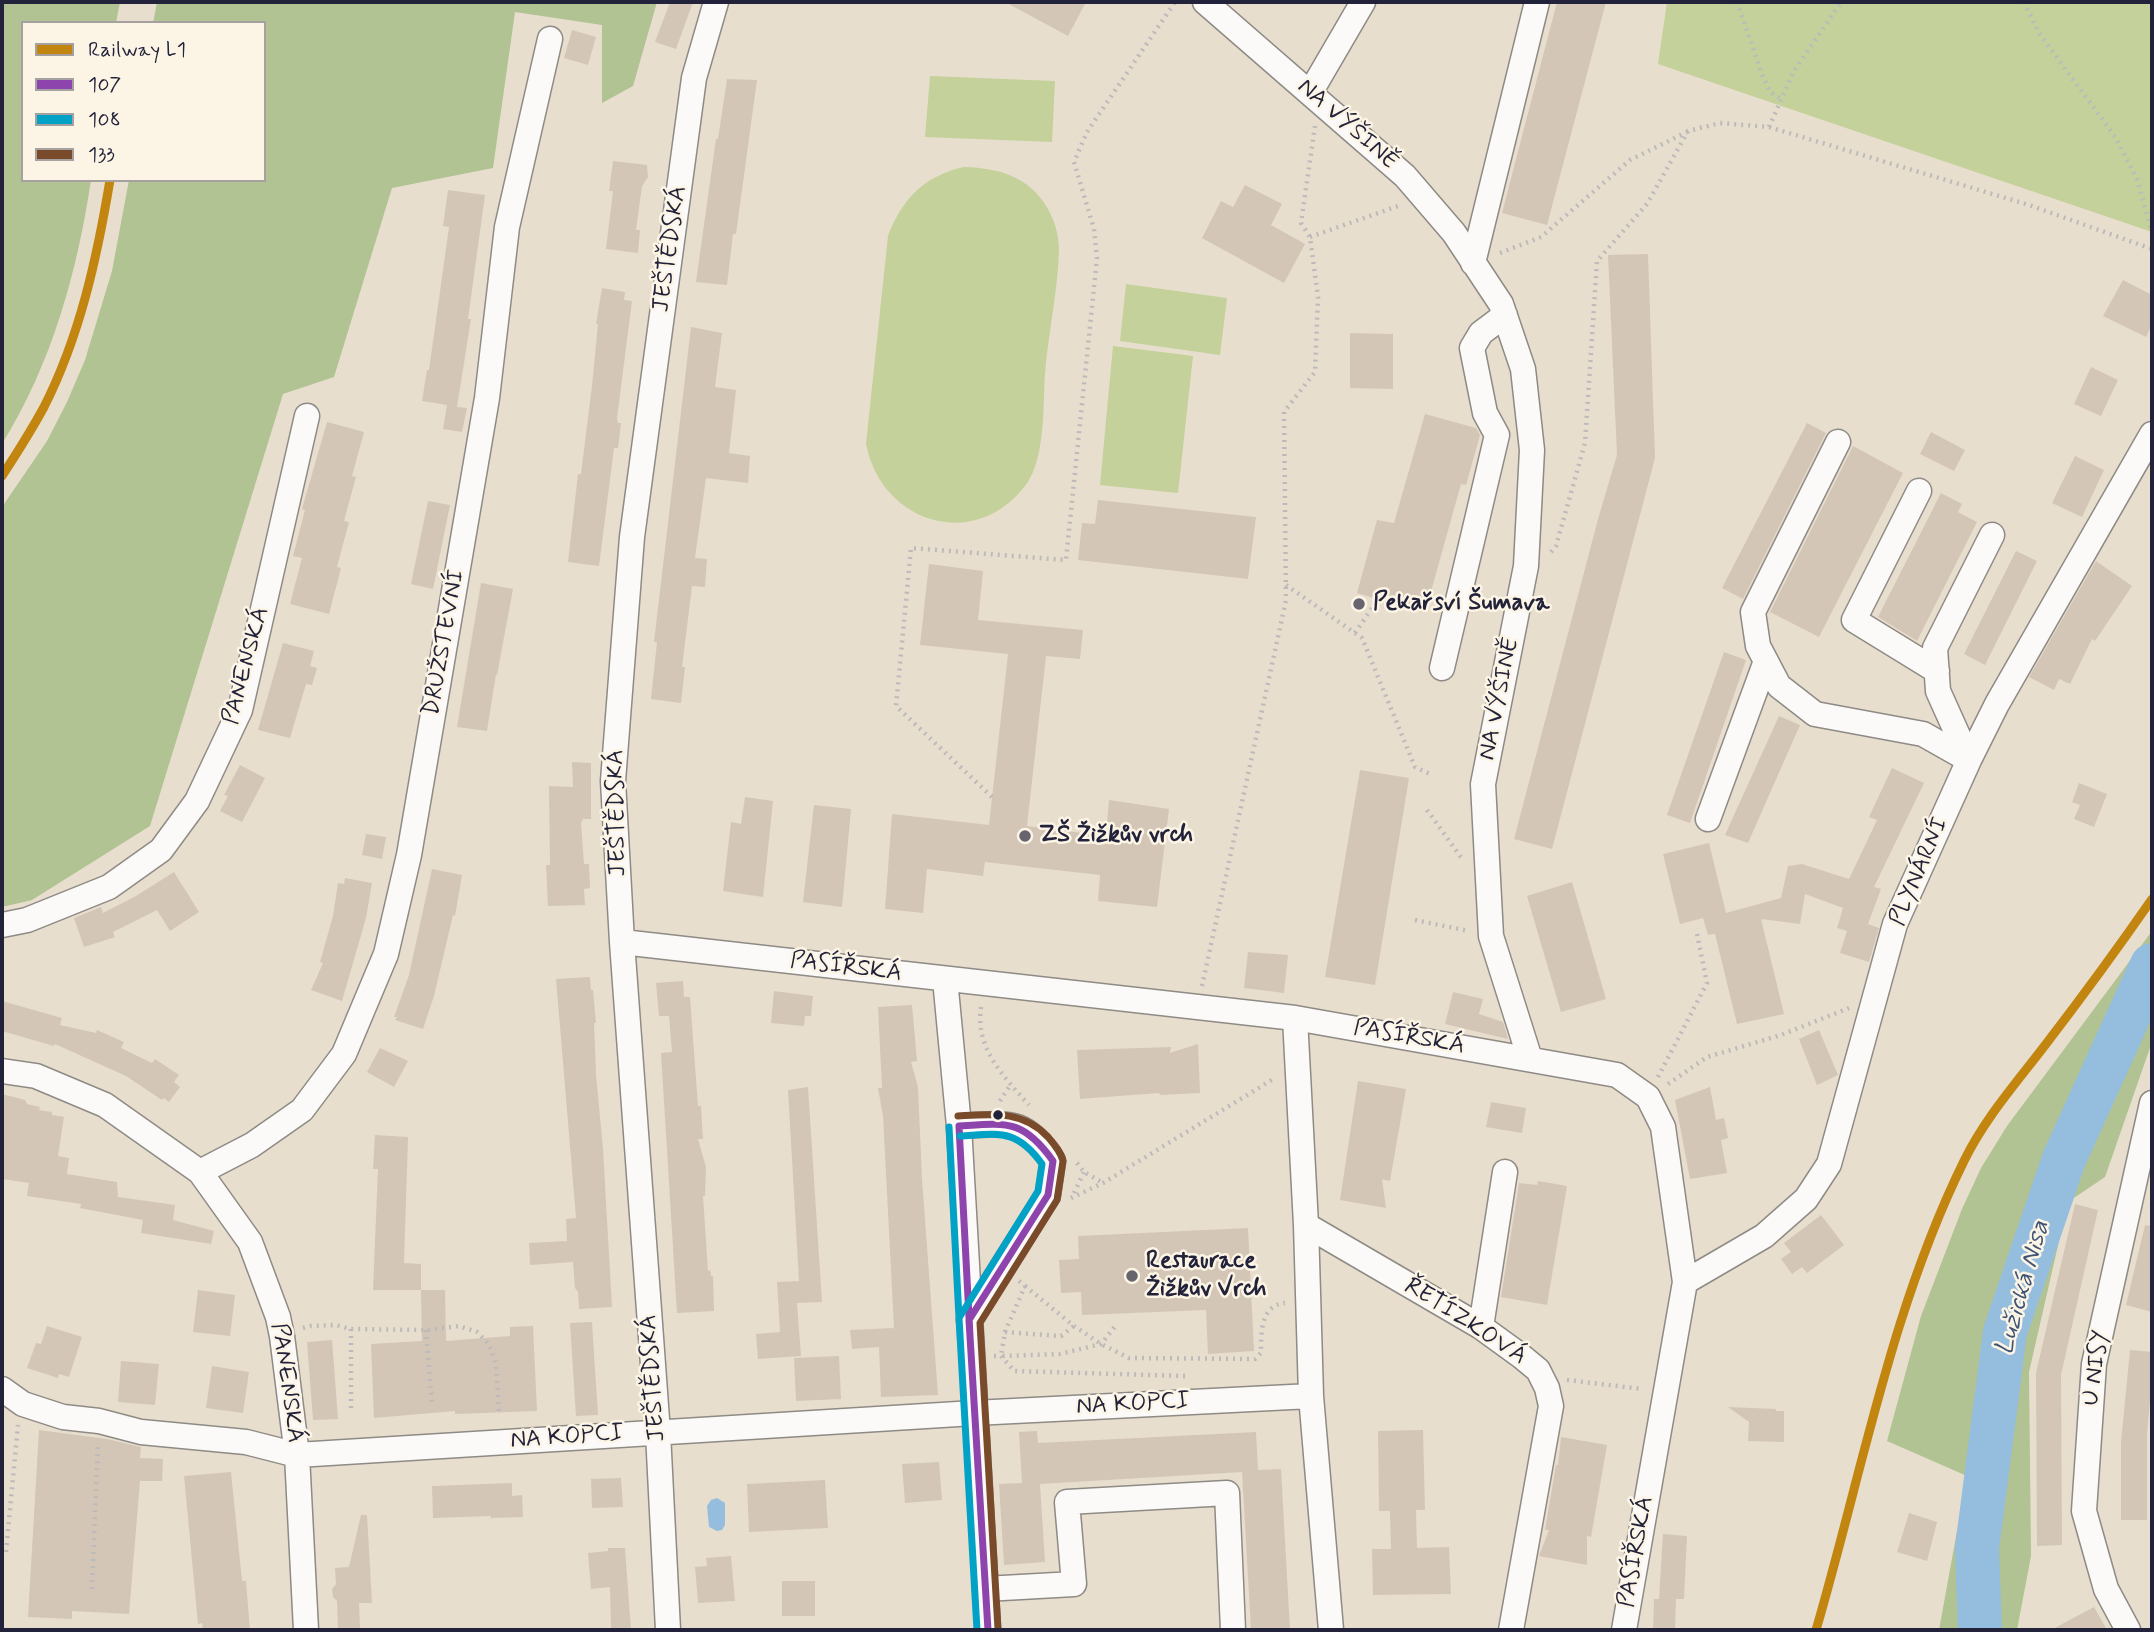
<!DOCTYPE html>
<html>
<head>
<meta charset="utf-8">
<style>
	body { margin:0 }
	#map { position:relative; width:2154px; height:1632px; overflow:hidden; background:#e8dece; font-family:Mynerve,sans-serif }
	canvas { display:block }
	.frame { position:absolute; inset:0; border:4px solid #22223b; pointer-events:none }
	.legend { position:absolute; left:21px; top:21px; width:245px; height:161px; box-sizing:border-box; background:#fcf5e5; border:2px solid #a5a1a1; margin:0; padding:9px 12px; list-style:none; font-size:21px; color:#22223b }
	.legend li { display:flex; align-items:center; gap:14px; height:35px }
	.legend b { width:35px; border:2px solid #a5a1a1 }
</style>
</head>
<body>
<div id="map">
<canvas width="2154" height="1632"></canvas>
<div class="frame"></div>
<ul class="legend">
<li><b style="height:9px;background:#c2850f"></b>Railway L1</li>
<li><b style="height:9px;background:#8e44ad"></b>107</li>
<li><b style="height:9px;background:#02a2c7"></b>108</li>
<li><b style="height:9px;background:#7a4b2a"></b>133</li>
</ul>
</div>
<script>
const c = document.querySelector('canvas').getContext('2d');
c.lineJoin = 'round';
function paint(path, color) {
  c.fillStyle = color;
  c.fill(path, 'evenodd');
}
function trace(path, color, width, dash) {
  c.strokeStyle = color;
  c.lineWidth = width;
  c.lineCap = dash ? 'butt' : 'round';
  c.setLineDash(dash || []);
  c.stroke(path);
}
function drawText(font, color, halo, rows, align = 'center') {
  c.font = font + ' Mynerve,sans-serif';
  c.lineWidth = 5;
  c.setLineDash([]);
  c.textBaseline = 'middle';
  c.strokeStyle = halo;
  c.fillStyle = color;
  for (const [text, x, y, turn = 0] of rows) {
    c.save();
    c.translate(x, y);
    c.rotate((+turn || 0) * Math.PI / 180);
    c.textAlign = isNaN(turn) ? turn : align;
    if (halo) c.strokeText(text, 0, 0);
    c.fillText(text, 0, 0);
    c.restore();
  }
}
const green = new Path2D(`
	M1667 2H2152V232L1658 64Z
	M930 76 1055 81 1052 142 925 137Z
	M964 167C1001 168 1034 178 1051 215 1056 225 1059 239 1059 251 1058 286 1050 326 1046 362 1043 390 1045 419 1040 446 1038 459 1033 476 1025 486 973 553 881 522 866 444L888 236C902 199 924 176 964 167Z
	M1126 284 1227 298 1220 355 1120 341Z
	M1113 346 1193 356 1178 493 1100 485Z`);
const forest = new Path2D(`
	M2 2H120L116 23H23V180H91C77 273 52 363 2 444Z
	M157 2H657L633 86 602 103V25L515 12 493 168 392 188 334 377 283 394 150 826 32 900 2 907V507L47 441 67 402 85 360 112 271 129 180H264V23H153Z
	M2152 931V1042L2105 1177 2068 1202 2029 1372 2031 1556 2017 1630H1939L1967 1476 1887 1441 1921 1316 1962 1209 1981 1168 2007 1126Z`);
const water = new Path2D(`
	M717 1498 725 1503V1525L722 1530 717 1531 709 1527 707 1506 711 1500Z`);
const river = new Path2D(`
	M1980 1630 1977 1548 2005 1332 2064 1159 2152 965`);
const building = new Path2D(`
	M670 2H693L676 49 655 42Z
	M1005 2H1086L1068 36Z
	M1557 2H1606L1547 225 1502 213Z
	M572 30 596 37 588 65 564 58Z
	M727 79 757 80 736 234H733L727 285 696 282 716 139H718Z
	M613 161 647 165 648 177 642 186 636 230H640L638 253 606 249 613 191H609Z
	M1245 185 1282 204 1271 225 1305 244 1284 283 1202 238 1221 201 1233 207Z
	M448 190 485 195 468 319H471L457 407 467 408 462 432 443 429 447 405 422 401 427 370H429L449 227 443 226Z
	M1648 254 1655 458 1552 849 1514 839 1598 519 1617 455 1608 255Z
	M2123 280 2152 295V324L2146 337 2103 316Z
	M602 288 625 292 624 300 632 301 617 418 618 423H621L618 448H614L599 566 568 562 578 474H581L592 386 598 324H596Z
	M691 327 722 333 715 387 736 390 729 453 750 456 748 483 706 478 695 558 707 559 705 587 692 586 682 667H685L681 703 651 699 657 642H654Z
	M1350 333 1393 334V389L1350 388Z
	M2091 367 2118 380 2101 416 2074 404Z
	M1425 414 1476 428 1480 435 1466 485 1461 484 1425 613 1357 593 1377 520 1394 523Z
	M327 422 364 432 352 476 356 477 344 521 349 522 337 567 341 568 329 614 290 604 302 558 293 556 305 510 302 509Z
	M1807 423 1826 433 1743 599 1722 588Z
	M1931 432 1965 450 1954 471 1920 454Z
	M1853 446 1903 473 1819 637 1770 612Z
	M2075 456 2104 470 2082 517 2052 503Z
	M1941 493 1962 504 1958 512 1977 522 1917 641 1878 617Z
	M1098 500 1256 517 1248 579 1078 560 1082 523 1095 524Z
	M428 501 450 505 433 589 411 584Z
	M2016 551 2037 561 1985 665 1964 654Z
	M2096 561 2132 586 2095 641 2092 639 2070 684 2059 679 2054 690 2029 677Z
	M929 564 983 571 978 620 1083 630 1080 659 1046 656 1027 826 1106 836 1109 800 1169 809 1157 907 1098 901 1100 875 985 862 983 876 927 869 923 913 885 909 892 814 989 825 1008 654 920 645Z
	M481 583 513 589 497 675 496 674 487 731 457 727Z
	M283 643 314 651 310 666 317 668 312 685 306 684 290 738 258 730Z
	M1724 652 1746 660 1690 823 1667 815Z
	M1779 716 1800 725 1748 843 1725 835Z
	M572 762 591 763V819H583L581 823 584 864H589L590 888 584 889 585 905 548 906 546 865H550L549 786 573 787Z
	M240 765 265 778 242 822 220 811 228 796 224 795Z
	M1892 768 1924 783 1874 887 1881 889 1868 924 1879 928 1869 962 1840 953 1847 931 1837 928 1843 908 1805 894 1800 924 1761 919 1784 1014 1737 1024 1715 934 1708 935 1703 918 1680 924 1663 854 1709 843 1726 913 1781 898 1788 866 1802 864 1849 879 1877 820 1869 817Z
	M1360 770 1409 778 1375 985 1325 977Z
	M2079 783 2107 794 2094 827 2074 819 2080 805 2072 802Z
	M745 797 773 801 763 897 723 891 731 822 741 824Z
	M814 805 851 809 842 907 803 902Z
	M366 834 386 837 382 859 362 855Z
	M432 869 462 875 455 916 453 915 434 996 423 1029 395 1020 397 1017H394L409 975Z
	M174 872 199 912 170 931 157 910 113 932 115 937 84 947 74 918 101 907 103 913 136 896Z
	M345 878 372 883 366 918 342 1001 311 990 323 963 320 962 333 916 338 883 344 884Z
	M1572 882 1606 999 1561 1012 1527 896Z
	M1248 952 1288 955 1284 993 1244 988Z
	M590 977 591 990H593L596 1023H594L596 1074 603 1149 612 1307 579 1309 578 1292 575 1288 573 1262 530 1265 529 1243 567 1241 566 1219 576 1218 556 979Z
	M683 981 684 997H690L698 1106H701L703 1139H698L706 1167 705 1196H703L708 1271 710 1270 711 1276H713L714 1311 677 1313 661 1053 672 1052 669 1016H659L656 983Z
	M774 991 813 996 811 1016H805L804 1026 771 1023Z
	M1453 992 1483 999 1479 1014 1503 1022 1508 1039 1445 1024Z
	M2 1001 62 1018 60 1025 96 1033 97 1030 124 1042 121 1048 152 1063 155 1059 179 1075 174 1082 180 1087 169 1102 164 1098 162 1100 126 1076 55 1044 54 1046 2 1031Z
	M912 1005 917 1061 911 1062 918 1087 922 1179 938 1395 881 1397 879 1347 852 1349 850 1330 894 1328 883 1116 878 1088H882L878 1007Z
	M1819 1030 1838 1075 1817 1085 1799 1039Z
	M1198 1044 1200 1093 1160 1095 1159 1093 1080 1099 1077 1050 1171 1047 1170 1053Z
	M380 1048 408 1061 394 1087 367 1072Z
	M1358 1081 1406 1089 1390 1181 1382 1179 1386 1208 1340 1200Z
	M808 1087 822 1302 797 1303 801 1356 758 1359 756 1334 780 1332 777 1282 799 1281 788 1090Z
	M1710 1087 1716 1120 1724 1118 1728 1138 1721 1140 1727 1173 1690 1179 1675 1100Z
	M2 1094 25 1100 27 1104 40 1107 39 1110 52 1112V1115L64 1117 58 1156 69 1158 67 1174 117 1182 118 1197 175 1205 173 1220 214 1231 211 1244 141 1233 143 1220 80 1208 81 1204 27 1196 29 1183 2 1179Z
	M1491 1102 1526 1108 1522 1133 1486 1127Z
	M375 1135 408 1137 404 1263 421 1264V1290H373L378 1169H373Z
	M1538 1181 1567 1186 1547 1305 1501 1297 1519 1183 1537 1185Z
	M2075 1204 2098 1210 2061 1375 2062 1545 2037 1546 2036 1373Z
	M1821 1215 1844 1245 1807 1273 1802 1267 1792 1274 1781 1259 1791 1252 1784 1243Z
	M2145 1225 2152 1226V1312L2126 1305Z
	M1248 1228 1254 1351 1208 1354 1206 1310 1082 1315 1081 1292 1061 1293 1059 1260 1079 1259 1078 1236Z
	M198 1290 235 1295 230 1336 193 1332Z
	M421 1290H445L446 1341 510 1336V1327L533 1326 537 1411 455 1414V1411L374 1418 371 1344 422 1341Z
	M592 1322 598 1415 576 1416 570 1323Z
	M47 1326 82 1337 69 1377 59 1374 58 1378 27 1368 36 1343 41 1344Z
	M332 1340 338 1419 313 1420 307 1342Z
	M2130 1350 2152 1352V1380L2147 1433V1520H2121V1442Z
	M839 1356 841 1399 796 1401 794 1358Z
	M121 1361 159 1364 155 1405 118 1402Z
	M212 1366 249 1372 243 1413 206 1408Z
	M1728 1407 1776 1409V1411H1784V1442L1748 1441 1749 1422Z
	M39 1430 107 1439 141 1447 140 1458 163 1459 162 1481H140L129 1614 72 1611V1619L28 1617Z
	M1423 1430 1425 1510H1416L1417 1548 1449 1547 1451 1594 1373 1595 1372 1549H1391L1390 1511H1379L1378 1431Z
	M1037 1431 1038 1443 1256 1432 1258 1470 1281 1469 1290 1630H1251L1242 1472 1040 1484 1045 1562 1004 1565 999 1484 1022 1483 1019 1432Z
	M1561 1437 1607 1445 1591 1537 1587 1536V1565L1539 1556 1549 1530H1545L1556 1465H1558Z
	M939 1462 942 1500 905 1503 902 1464Z
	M231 1472 242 1581H246L250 1630H203L202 1623 198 1624 184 1476Z
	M621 1478 623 1507 592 1508 591 1479Z
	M825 1480 828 1528 749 1532 747 1484Z
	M512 1483V1496L522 1495 523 1517 491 1518V1516L433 1518 432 1486Z
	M1909 1513 1937 1522 1927 1561 1897 1552Z
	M361 1515H367L372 1603H359L360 1630H338L337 1601 333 1597 332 1589 336 1584 335 1568 349 1567Z
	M1663 1534 1687 1536 1684 1599H1676L1675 1630H1653L1654 1599H1659Z
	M608 1548H625L631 1630H611L610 1587 591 1589 588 1553 608 1551Z
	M731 1556 735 1601 698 1603 695 1567 707 1566 706 1558Z
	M782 1581H815V1616H782Z
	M2094 1607 2107 1630H2051Z`);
const path = new Path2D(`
	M1737 2 1762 74 1770 92 1781 99
	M2024 2 2039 33 2116 138 2137 179 2152 233
	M1769 127 1794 71 1841 2
	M1310 237 1401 205
	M1500 253 1541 237 1630 160 1687 132
	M1551 552 1556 546 1585 443 1597 261 1647 204 1688 131 1720 123 1769 127 2029 205 2152 249
	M1286 585 1362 638 1415 767 1430 774
	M1355 633 1378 599
	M992 797 896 706 911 548 1066 560 1097 258 1094 229 1074 162 1087 132 1175 2
	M1427 810 1463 860
	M1415 920 1469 931
	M1202 986 1286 600 1284 412 1315 372 1318 297 1310 237 1301 223 1315 126
	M981 1007C975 1048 1003 1076 1029 1105
	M1658 1077 1707 983 1696 929
	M1668 1084 1707 1057 1781 1035 1849 1008
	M1000 1101 1011 1084
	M1077 1163 1084 1172 1103 1183
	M1074 1193 1084 1172
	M1071 1198 1103 1183 1275 1078
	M1019 1281 1025 1286 1005 1332 1001 1356 1060 1354 1101 1344 1117 1324
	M1025 1286 1074 1326 1101 1344 1129 1358 1255 1359 1261 1353C1261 1334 1260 1305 1285 1303
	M303 1328 310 1326 335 1325 351 1329 426 1330 459 1326 477 1332 488 1343 496 1364 499 1412
	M351 1329V1410
	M426 1330 432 1403
	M1005 1332 1061 1336 1074 1326
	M994 1356H1001L1014 1371 1185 1376
	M1567 1380 1642 1389
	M6 1552 18 1425
	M92 1589 98 1443`);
const minor = new Path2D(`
	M1205 2 1405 176 1454 233 1501 304 1523 369 1532 450 1526 566 1483 784 1491 936 1530 1059
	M1310 93 1363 2
	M1473 263 1537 2
	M1838 442 1753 612 1758 646 1779 686 1815 714 1923 734 1969 760 1938 691 1935 648 1992 535
	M1919 491 1854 620 1937 671
	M1442 668 1497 435 1485 413 1472 348 1481 333 1505 315
	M1708 819 1766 661
	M2 925 27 920 109 887 161 850 197 801 240 710 307 416
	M622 942 1295 1018 1617 1075 1648 1097 1663 1127 1685 1282 1624 1630
	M945 979 959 1126 988 1630
	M1295 1018 1306 1225 1311 1396 1331 1630
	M2 1071 36 1076 105 1105 200 1172 250 1242 278 1317 282 1336 297 1455 306 1630
	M959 1126C1007 1124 1024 1116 1053 1161L1048 1195 969 1320
	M200 1172 252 1145 302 1110 344 1054 386 954 409 855 487 398 507 227 550 39
	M1306 1225 1481 1327 1521 1356 1538 1370 1547 1388 1551 1406 1511 1630
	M1685 1282 1764 1236 1806 1199 1829 1164 1895 924 1969 760 1997 704 2152 434
	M1481 1327 1505 1172
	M2 1389 23 1404 63 1417 99 1421 141 1432 246 1442 297 1455 974 1413 1311 1396
	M985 1589 1074 1584 1067 1502 1227 1493 1233 1630
	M668 1630 658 1433 622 942 613 781 632 537 694 78 716 2
	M2128 1630 2106 1589 2084 1511 2094 1364 2152 1103`);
const bus1 = new Path2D(`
	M959 1126C1007 1123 1023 1119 1053 1161L1048 1195 969 1320 988 1630
	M959 1126 970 1336`);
const bus2 = new Path2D(`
	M949 1127 960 1337
	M960 1136C999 1134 1016 1128 1042 1164L1038 1191 959 1318 977 1630`);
const bus3 = new Path2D(`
	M958 1116C992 1114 1023 1110 1048 1137 1054 1144 1061 1152 1063 1161L1057 1200 980 1323 998 1629`);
const rail1 = new Path2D(`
	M2 476C17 453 31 431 44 407 80 336 97 258 110 180
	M1816 1630C1862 1473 1891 1309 1964 1161 1985 1118 2017 1082 2046 1044 2082 997 2118 948 2152 899`);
const markers = [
	[1359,604,7,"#67646e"],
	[1025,836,7,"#67646e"],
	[998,1115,6,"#22223b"],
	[1132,1276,7,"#67646e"]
];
const streetNames = [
	["NA VÝŠINĚ",1347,125,41],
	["JEŠTĚDSKÁ",671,249,-82],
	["DRUŽSTEVNÍ",445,643,-80],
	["PANENSKÁ",247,666,-75],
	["NA VÝŠINĚ",1500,699,-79],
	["JEŠTĚDSKÁ",618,813,-91],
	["PLYNÁRNÍ",1920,872,-67],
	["PASÍŘSKÁ",846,968,7],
	["PASÍŘSKÁ",1409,1038,10],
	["ŘETÍZKOVÁ",1465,1322,33],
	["U NISY",2097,1368,-82],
	["JEŠTĚDSKÁ",654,1378,-94],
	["PANENSKÁ",286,1383,82],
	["NA KOPCI",1133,1405,-3],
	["NA KOPCI",567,1438,-4],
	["PASÍŘSKÁ",1637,1552,-80]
];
const poiNames = [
	["Pekařsví Šumava",1373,604],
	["ZŠ Žižkův vrch",1039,836],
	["Restaurace",1146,1262],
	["Žižkův Vrch",1146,1290]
];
const waterNames = [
	["Lužická Nisa",2024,1288,-74]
];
paint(green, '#c4d19a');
paint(forest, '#b1c293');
paint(water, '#95bede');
trace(river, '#95bede', 44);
paint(building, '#d4c6b6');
trace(minor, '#8e8a85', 27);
trace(path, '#bdbaba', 4.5, [2, 5]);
trace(minor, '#fcfaf8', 24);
trace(bus1, '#8e44ad', 7);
trace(bus2, '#02a2c7', 7);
trace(bus3, '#7a4b2a', 7);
trace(rail1, '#c2850f', 9);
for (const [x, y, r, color] of markers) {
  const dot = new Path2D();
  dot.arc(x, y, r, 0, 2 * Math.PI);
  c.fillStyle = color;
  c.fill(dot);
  trace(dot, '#fcf5e5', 2.5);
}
drawText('24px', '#22223b', '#fcf5e5', streetNames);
drawText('bold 24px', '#22223b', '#fcf5e5', poiNames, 'left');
drawText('italic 26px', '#3e5476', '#fcf5e5', waterNames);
</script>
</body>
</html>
